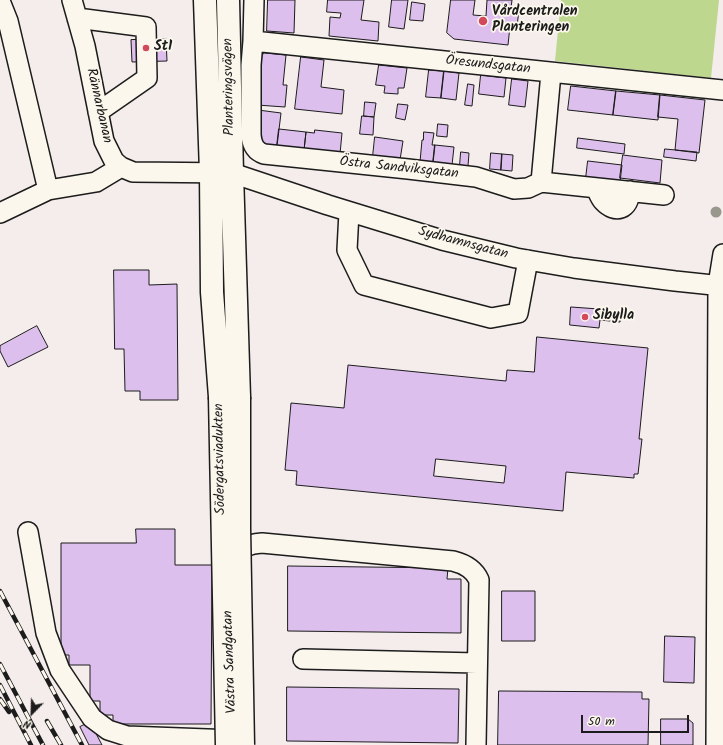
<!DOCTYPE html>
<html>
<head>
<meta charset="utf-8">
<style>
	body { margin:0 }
	#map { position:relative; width:723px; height:745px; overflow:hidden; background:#f5ecec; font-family:Kalam,sans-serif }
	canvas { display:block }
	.north { position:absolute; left:12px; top:693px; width:40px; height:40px; -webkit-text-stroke:3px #fbf7ec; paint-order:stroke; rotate:203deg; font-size:11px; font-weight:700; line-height:16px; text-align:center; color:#1c1c1c }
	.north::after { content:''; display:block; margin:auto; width:14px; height:18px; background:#1c1c1c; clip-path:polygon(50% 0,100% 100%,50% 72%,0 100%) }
	.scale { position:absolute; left:581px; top:715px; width:108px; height:18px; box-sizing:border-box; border:2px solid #1c1c1c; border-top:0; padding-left:5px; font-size:12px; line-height:14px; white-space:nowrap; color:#1c1c1c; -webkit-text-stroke:3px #fbf7ec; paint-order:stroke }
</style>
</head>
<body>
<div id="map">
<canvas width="723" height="745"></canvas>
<div class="north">N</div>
<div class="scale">50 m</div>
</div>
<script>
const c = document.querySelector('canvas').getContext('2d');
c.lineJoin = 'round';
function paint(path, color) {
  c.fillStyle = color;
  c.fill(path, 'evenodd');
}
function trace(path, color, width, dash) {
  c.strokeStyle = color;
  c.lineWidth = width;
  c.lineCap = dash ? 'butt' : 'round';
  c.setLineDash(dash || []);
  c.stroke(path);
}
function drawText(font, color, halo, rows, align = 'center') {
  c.font = font + ' Kalam,sans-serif';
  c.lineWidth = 3.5;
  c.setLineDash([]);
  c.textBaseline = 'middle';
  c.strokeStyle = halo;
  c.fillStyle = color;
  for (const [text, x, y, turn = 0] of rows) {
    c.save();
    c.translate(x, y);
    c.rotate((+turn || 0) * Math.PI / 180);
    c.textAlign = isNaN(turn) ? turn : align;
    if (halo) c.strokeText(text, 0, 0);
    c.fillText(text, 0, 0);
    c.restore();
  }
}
const green = new Path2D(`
	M561 0H719L711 78 555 61Z`);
const building = new Path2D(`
	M268 0H295L294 33 267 31Z
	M328 0H364L361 20 379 22 378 41 329 36 330 17 340 18 341 13 327 12Z
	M392 0H408L404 29 389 27Z
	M451 0H475L473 15 486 16 487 0H512L511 8 519 9 517 27 510 26 508 45 454 39 447 33Z
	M412 2 425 4 423 21 410 20Z
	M166 39 167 61 132 62 131 40Z
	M265 53 286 55 283 85H287L285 107 257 105 262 55Z
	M301 57 324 60 321 87 344 90 342 114 295 109Z
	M379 65 407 68 404 88H398V94L384 93 385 86 376 85Z
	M429 70 444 71 441 98 426 97Z
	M444 71 459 73 456 100 441 98Z
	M481 75 506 78 504 97 479 94Z
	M512 79 528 81 525 107 509 105Z
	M468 84 474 85 472 106 465 105Z
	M571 86 616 91 613 115 568 110Z
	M616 91 660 95 658 120 613 115Z
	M660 95 705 100 699 153 675 150 678 119 658 117Z
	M365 102 376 103 374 117 364 116Z
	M398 104 408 105 405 120 396 118Z
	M258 110 281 113 277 146 258 144Z
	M362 116 374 117 373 135 360 134Z
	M438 124 448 125 447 137 437 136Z
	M279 129 306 132 304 150 277 146Z
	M315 130 342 133 340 154 304 150 306 132 314 133Z
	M424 132 434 133 432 145H435L433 163 420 162 422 140H423Z
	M375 137 403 141 400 160 373 156Z
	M578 138 625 144 624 154 577 148Z
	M435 145 454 147 452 165 433 163Z
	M665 149 697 152 696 161 664 157Z
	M461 152 469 153 468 166 460 165Z
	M491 153 502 154 501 170 490 169Z
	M502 154 513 155 512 171 501 170Z
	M623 155 662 160 660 183 620 178Z
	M588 161 622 165 620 182 586 178Z
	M114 270H149V285L177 284 178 400H140V391H125L124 349H115Z
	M571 307 599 309V311L621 314 620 322 600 320 599 328 570 325Z
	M37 326 48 347 8 367 0 351V346Z
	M537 337 648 348 639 439H642L638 474H634V478L566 472 563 511 296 485 297 471 285 470 291 403 344 408 348 365 506 381 507 370 534 372ZM436 459 506 466 504 483 434 476Z
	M136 529H175V565H212L211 724H113V715H100V701H90V665H69V655H61V543H136Z
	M288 566 448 568 447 579H461V633L288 631Z
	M502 591H535V641H502Z
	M665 636 695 637 694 683 664 682Z
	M287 687 459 689 458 743 287 741Z
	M499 691 642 692V699H649L648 745H498Z
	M661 719H688L693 723V745H661Z
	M90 722 102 745H89L80 727Z`);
const minor = new Path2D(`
	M72 0 85 46 104 141 114 161 121 167 133 172 232 173 328 205 442 240 516 258 574 268 675 281 723 286
	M254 0 253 41 251 65V135C252 145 255 151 264 154L408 169 476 177 514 189 528 188 541 182 664 195
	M0 1 8 21 48 190 0 213
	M77 18 146 27 147 78 98 112
	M253 41 723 90
	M541 182 551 73
	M596 188C598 192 600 198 603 201 616 215 629 209 630 191
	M48 190 96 182 121 167
	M349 212 347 250 364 285 491 318 518 313 528 260
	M28 532 46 633 60 670 92 718 108 730 127 736 234 740
	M233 562C241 548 246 544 262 543L453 561C465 564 474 569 479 580L476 745
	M303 659 477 663
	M716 745 718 285 723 254`);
const major = new Path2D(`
	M205 0 211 172 212 292 220 397
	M228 0 232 173 239 397`);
const rail = new Path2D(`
	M0 591 82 745
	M0 664 43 745
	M0 685 31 745
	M0 699 9 712
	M47 721 61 745`);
const majorBridge = new Path2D(`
	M220 397 227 745
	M239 397V528L243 745`);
const trees = [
	[716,212]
];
const markers = [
	[483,21,5,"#d1495b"],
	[146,48,4,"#d1495b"],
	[585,317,4,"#d1495b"]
];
const poiNames = [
	["Vårdcentralen",492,13],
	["Planteringen",492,29],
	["St1",154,48],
	["Sibylla",593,317]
];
const streetNames = [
	["Öresundsgatan",488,66,6],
	["Planteringsvägen",230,87,-91],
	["Rännarbanan",98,106,77],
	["Östra Sandviksgatan",399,169,6],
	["Sydhamnsgatan",463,244,15],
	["Södergatsviadukten",221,459,-91],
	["Västra Sandgatan",231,662,-92]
];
paint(green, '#bdd78e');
paint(building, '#ddbfed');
trace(building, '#1c1c1c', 1);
trace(minor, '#1c1c1c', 22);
trace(major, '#1c1c1c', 25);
trace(minor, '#fbf7ec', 19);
trace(major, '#fbf7ec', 22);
trace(rail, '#1c1c1c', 4.5);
trace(rail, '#fbf7ec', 3, [9]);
trace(majorBridge, '#1c1c1c', 25, []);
trace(majorBridge, '#fbf7ec', 22);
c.fillStyle = '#98988c';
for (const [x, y] of trees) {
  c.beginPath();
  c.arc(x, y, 5.5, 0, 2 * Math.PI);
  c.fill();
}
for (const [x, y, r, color] of markers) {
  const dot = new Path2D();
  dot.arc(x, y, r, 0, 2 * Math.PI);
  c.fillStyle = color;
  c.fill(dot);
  trace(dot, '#fbf7ec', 1.5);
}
drawText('bold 14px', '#1c1c1c', '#fbf7ec', poiNames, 'left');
drawText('14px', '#1c1c1c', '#fbf7ec', streetNames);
</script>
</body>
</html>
